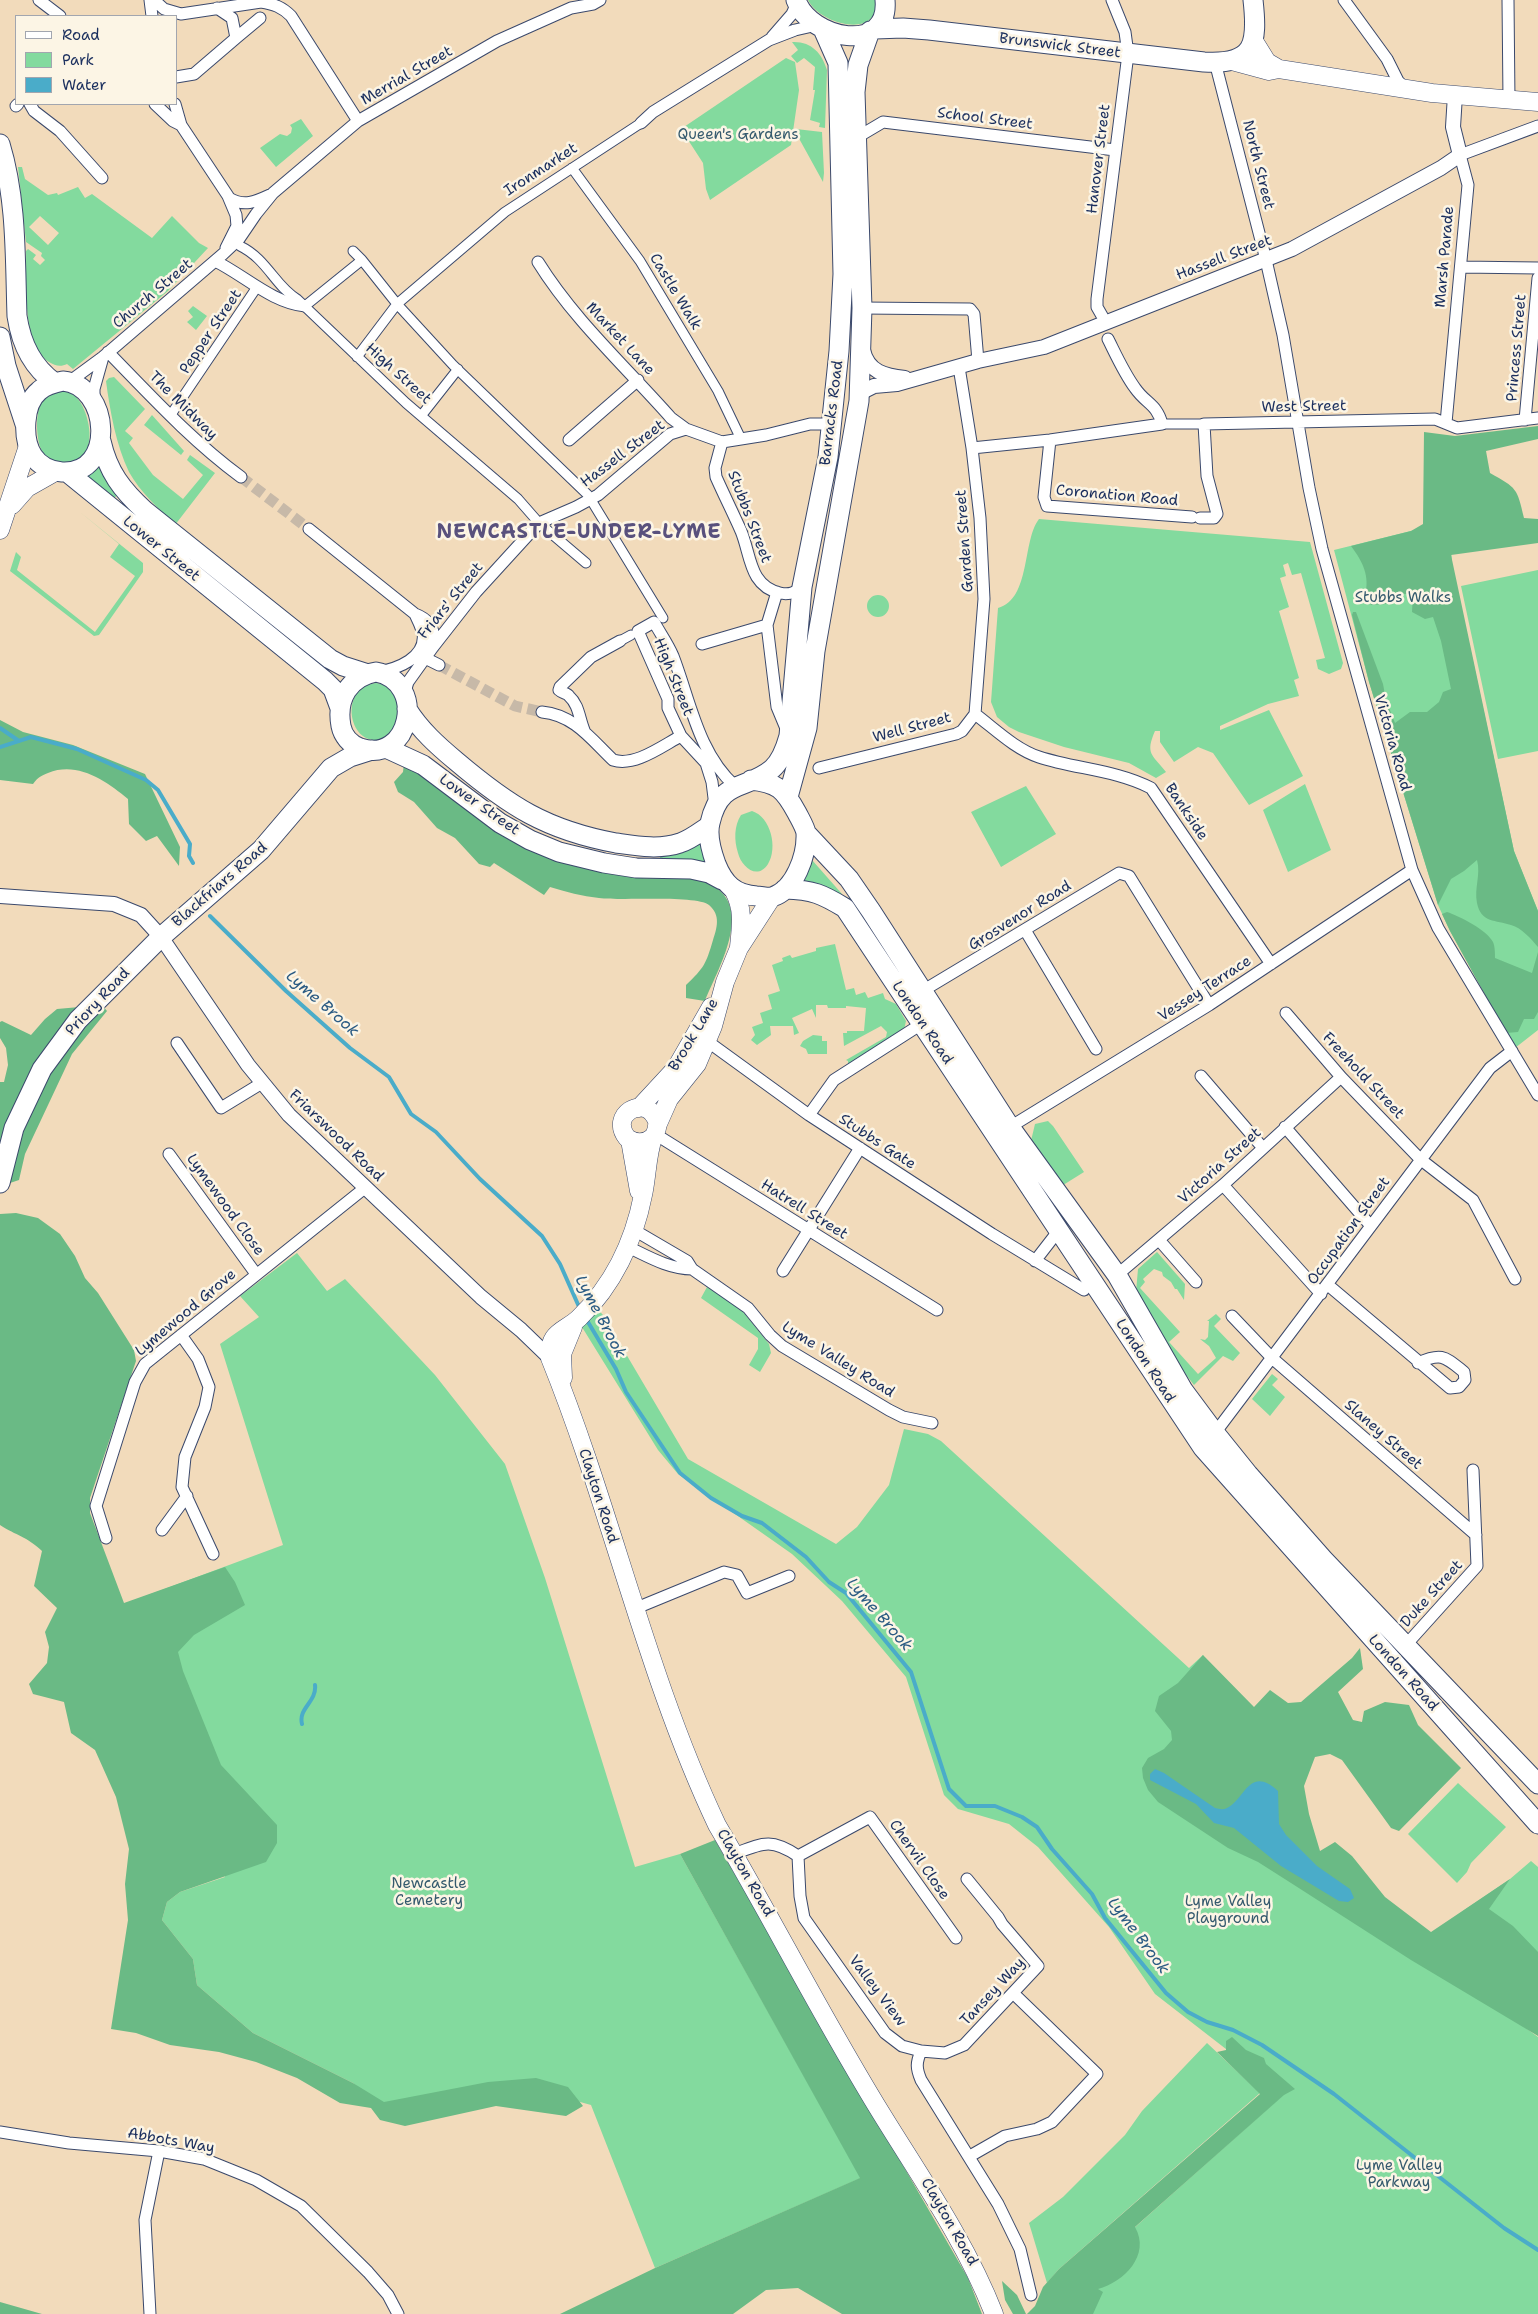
<!DOCTYPE html>
<html>
<head>
<meta charset="utf-8">
<style>
	body { margin:0 }
	#map { position:relative; width:1538px; height:2314px; overflow:hidden; background:#f2dbbb; font-family:"Shantell Sans",sans-serif }
	canvas { display:block }
	.legend { position:absolute; left:15px; top:15px; width:162px; height:90px; box-sizing:border-box; background:#fcf5e5; border:1px solid #a2a6af; margin:0; padding:6px 9px; list-style:none; font-size:15px; color:#1b2f5e }
	.legend li { display:flex; align-items:center; gap:10px; height:25px }
	.legend b { width:25px; border:1px solid #a2a6af }
</style>
</head>
<body>
<div id="map">
<canvas width="1538" height="2314"></canvas>
<ul class="legend">
<li><b style="height:6px;background:#fff"></b>Road</li>
<li><b style="height:14px;background:#83da9e"></b>Park</li>
<li><b style="height:14px;background:#4aacc9"></b>Water</li>
</ul>
</div>
<script>
const c = document.querySelector('canvas').getContext('2d');
c.lineJoin = 'round';
function paint(path, color) {
  c.fillStyle = color;
  c.fill(path, 'evenodd');
}
function trace(path, color, width, dash) {
  c.strokeStyle = color;
  c.lineWidth = width;
  c.lineCap = dash ? 'butt' : 'round';
  c.setLineDash(dash || []);
  c.stroke(path);
}
function drawText(font, color, halo, rows, align = 'center') {
  c.font = font + ' "Shantell Sans",sans-serif';
  c.lineWidth = 5;
  c.setLineDash([]);
  c.textBaseline = 'middle';
  c.strokeStyle = halo;
  c.fillStyle = color;
  for (const [text, x, y, turn = 0] of rows) {
    c.save();
    c.translate(x, y);
    c.rotate((+turn || 0) * Math.PI / 180);
    c.textAlign = isNaN(turn) ? turn : align;
    if (halo) c.strokeText(text, 0, 0);
    c.fillText(text, 0, 0);
    c.restore();
  }
}
const green = new Path2D(`
	M808 0H875C881 40 820 25 808 0Z
	M792 42C811 41 822 53 827 70L825 128 819 127 820 123 810 120 815 90H813L815 67 804 58 797 63 791 56 798 50Z
	M786 58 795 62 799 90 791 145 710 200 706 189 703 163 681 129Z
	M301 119 313 136 276 167 260 148 280 134 287 136 291 133 292 128 290 125Z
	M796 129 822 132 824 173 823 182 796 133Z
	M18 167H22L25 179 48 195 57 193 58 195 78 187 85 198 92 194 152 238 172 216 199 243 208 248 168 291 73 369 67 364C61 367 55 366 49 362 21 344 27 282 26 251L28 249 36 255 33 259 40 265 45 260 41 256 42 253 26 242ZM40 216 59 233 48 245 29 227Z
	M193 306 207 316 196 330 187 322 193 317 188 311Z
	M114 377 145 409 125 431 133 438 129 443 153 475 183 499 203 475 187 460 190 455 215 473 175 525C159 509 140 492 129 472 116 445 110 411 106 381L109 378Z
	M61 390C65 391 71 393 75 396 86 405 94 435 87 449 84 457 78 460 70 462 44 466 38 450 37 427 37 418 38 405 44 398 48 392 55 392 61 390Z
	M152 415 184 451 181 455 144 425Z
	M99 467 117 495 113 500 86 478Z
	M80 512 143 563V572L99 635 94 636 10 571 16 552 21 557 17 570 95 632 135 576 110 557 119 544Z
	M1039 519 1310 542 1343 663 1341 669 1329 674 1318 669 1316 660 1325 658 1301 573 1292 575 1288 563 1283 565 1286 576 1280 578 1289 607 1279 611 1299 678 1294 680 1299 696 1268 704 1220 726V730L1269 710 1303 776 1249 805 1213 753 1198 747 1174 762 1160 742V731H1155C1145 754 1152 754 1166 772L1156 778 1129 763 1064 747 1019 732 1009 727 997 717 991 702 998 608C1031 599 1022 541 1039 519Z
	M1431 526 1450 527 1452 564 1514 851 1538 911V1030L1515 1048 1450 931 1438 905 1369 682 1334 550Z
	M1538 570V751L1498 759 1461 586Z
	M867 606a11 11 0 1 1 22 0a11 11 0 1 1-22 0Z
	M376 683C408 687 404 738 377 740 347 742 340 686 376 683Z
	M1305 784 1331 850 1288 872 1263 810Z
	M1026 786 1056 834 1001 867 971 812Z
	M752 811C771 817 778 848 768 864 757 881 741 866 738 853 734 840 734 826 741 815Z
	M703 841 707 865 660 859V855Z
	M809 860H812L842 894H839L826 887 802 883Z
	M835 944 846 990 854 988 856 995 865 992 868 998 883 993 885 999 896 1004 906 1021 904 1030 848 1065V1061L846 1060 886 1037 887 1032 881 1026 844 1046 843 1033H847V1031H864L866 1008 846 1006V1008H828L827 1005H816V1018L812 1009 792 1018 799 1033 794 1035 793 1026H770L771 1035 757 1045 751 1040 755 1035 752 1027 763 1023 760 1013 772 1009 768 995 780 991 772 965 783 961 782 958 790 955 792 958 816 951V948Z
	M813 1035 822 1036V1041H827V1054H808L806 1049 800 1046 803 1041Z
	M1048 1121 1053 1126 1084 1172 1060 1187 1030 1145 1035 1124Z
	M1157 1252 1185 1284 1184 1300 1177 1289H1175L1171 1282 1163 1276 1162 1272 1154 1269 1143 1279 1145 1282 1140 1288 1180 1332 1169 1342 1198 1374 1216 1358 1209 1346 1200 1339 1205 1340 1208 1337 1209 1321H1207L1216 1314 1221 1319 1214 1326 1240 1353 1233 1361 1223 1356 1194 1385 1173 1358 1136 1292 1138 1269Z
	M297 1253 327 1291 345 1279 435 1375 505 1464 545 1578 635 1867 680 1854 861 2178 655 2268 591 2105 562 2097 392 2115 353 2083 253 2033 197 1985 193 1959 162 1920 167 1902 180 1892 225 1877 124 1604 283 1545 220 1344 259 1317 240 1296Z
	M707 1287 741 1309 769 1344 771 1353 760 1372 749 1365 758 1349V1338L701 1298Z
	M592 1303 603 1315 688 1459 836 1544 857 1527 889 1485 904 1429 928 1434 941 1441 1189 1668 1203 1655 1240 1795 1411 1944 1538 2037V2314H1038L1284 2094 1155 1994 1109 1927 1038 1847 1009 1824 958 1809 944 1795 906 1677 842 1601 792 1554 678 1474 658 1450 577 1319Z
	M1272 1374 1278 1379 1272 1385 1285 1397 1270 1416 1252 1399Z
	M1458 1783 1506 1827 1471 1863 1467 1872 1457 1883 1408 1834Z
	M1531 1861 1538 1867V1970L1463 1911 1510 1879Z
	M1207 2043 1260 2093 1059 2269 1047 2283 1029 2223 1063 2197 1125 2135 1142 2111Z`);
const forest = new Path2D(`
	M1538 426V439L1486 451 1490 473C1517 488 1517 488 1524 518L1538 519V543L1451 555 1514 851 1538 911V947C1531 939 1522 928 1511 925 1496 920 1481 923 1477 903 1474 888 1481 875 1477 860L1464 871 1451 879 1438 905 1369 682 1352 615 1353 612H1356L1383 684 1386 700 1395 723 1410 712H1427L1439 702 1443 692 1451 689 1441 641 1433 617 1425 619 1412 612 1413 594H1398L1386 604 1371 605 1365 596C1370 576 1363 562 1351 546L1411 531 1423 524 1424 432 1455 436Z
	M0 720 23 732 73 745 145 774 180 847 179 866 157 836 146 841 129 824 128 799C106 781 78 761 48 773 41 776 38 777 33 784L0 780Z
	M404 763C449 795 496 836 546 857 566 865 591 869 612 873 622 875 632 877 642 878 668 880 706 871 724 895 746 923 716 973 705 1001L686 998V985C704 968 706 964 713 940 717 928 721 915 709 905 696 895 621 901 599 898 582 896 566 892 550 887L544 895 494 863 490 867 479 864 455 838 437 828 414 802 398 792 394 782 403 772Z
	M1447 912C1459 916 1487 930 1493 942 1495 946 1495 954 1495 958L1532 973 1538 952V1012L1534 1019H1524L1518 1032 1506 1033 1450 931 1442 914Z
	M102 1005 107 1011 72 1054 25 1154 19 1180 10 1183 0 1181V1082H4L8 1065 6 1048 0 1038V1022L2 1021 31 1035 45 1019 57 1009Z
	M16 1213 38 1218 60 1234 75 1256 85 1278 98 1293 134 1350 136 1361 90 1498V1513L124 1603 225 1567 235 1582 245 1605 194 1635 178 1652 183 1671 221 1765 277 1825V1843L266 1862 180 1892 167 1902 162 1920 193 1959 197 1985 253 2033 353 2083 384 2102 488 2082 536 2078 568 2087 583 2106 566 2116 496 2106 405 2126 380 2120 371 2108 340 2103 297 2078 256 2062 219 2052 170 2045 136 2033 111 2029 128 1920 125 1884 129 1849 116 1797 95 1750 71 1733 64 1702 33 1694 29 1684 47 1663 49 1647 45 1632 57 1608 34 1586 42 1551C26 1536 17 1536 0 1525V1214Z
	M1360 1648 1363 1669 1338 1692 1353 1720 1362 1722 1364 1711 1385 1702 1409 1705 1418 1725 1461 1768 1399 1831 1391 1828 1342 1760 1330 1754 1315 1757 1304 1786 1309 1814 1320 1851 1335 1842 1352 1856 1385 1897 1431 1932 1510 1879 1489 1909 1513 1926 1538 1952V2036L1411 1960 1291 1883 1258 1862 1228 1848 1158 1802 1148 1790 1143 1778 1142 1768 1148 1758 1164 1749 1172 1740 1171 1731 1155 1711 1159 1696 1178 1683 1203 1655 1254 1707 1270 1690 1288 1703 1301 1702 1352 1658Z
	M715 1840 968 2278 982 2314H842L798 2288 766 2290 733 2314H560L655 2268 860 2178 680 1854Z
	M1232 2037 1246 2050 1264 2058 1266 2064 1295 2089 1284 2095 1135 2227C1151 2255 1124 2282 1098 2289L1103 2292 1093 2314H1027L1035 2306 1043 2287 1059 2269 1260 2094 1217 2052 1226 2050V2041Z
	M1002 2281 1017 2295 1026 2314H1013L1005 2300Z
	M0 2302 42 2314H0Z`);
const water = new Path2D(`
	M1155 1769 1164 1773 1215 1808C1219 1809 1223 1810 1227 1808 1244 1801 1249 1764 1278 1791L1279 1824 1286 1835 1317 1866 1350 1889 1354 1898 1348 1902 1339 1901 1281 1866 1234 1828 1214 1823 1196 1804 1150 1780V1774Z`);
const stream = new Path2D(`
	M0 728 19 741
	M0 747 31 737 77 749 146 780 158 790 190 844 189 856 193 863
	M210 916 286 991 350 1048 389 1077 411 1114 436 1132 480 1179 542 1236 560 1264 580 1309
	M585 1317 616 1369 626 1392 680 1473 711 1498 742 1516 762 1523 806 1557 829 1582 846 1593 911 1672 949 1789 966 1806H995L1022 1817 1037 1827 1052 1849 1092 1894 1105 1918 1166 1993 1188 2012 1207 2022 1233 2030 1262 2045 1334 2094 1504 2228 1538 2250
	M302 1724C298 1708 317 1702 315 1685`);
const minorTunnel = new Path2D(`
	M241 477 309 529
	M439 665 515 706 542 712`);
const pedestrian = new Path2D(`
	M572 168 640 261 718 391 741 439
	M240 246C267 259 275 286 297 299L406 403 518 499 539 523 586 563
	M353 251 362 260
	M305 306 362 260 397 304 453 365 588 495 663 618
	M357 357 397 304 505 212 641 123
	M170 416 257 287
	M421 416 458 369
	M1162 424H1204
	M620 641 631 635`);
const minor = new Path2D(`
	M39 0 60 16
	M150 0 152 16
	M154 0 164 9 181 14 261 2C274 4 282 7 291 16L358 121
	M1344 0 1387 59 1398 81 1405 88
	M1508 0 1509 100
	M772 37 792 14 797 3
	M236 38 260 18
	M1215 62 1266 260 1283 335 1309 488 1322 549 1412 870 1438 928 1538 1095
	M176 77 194 74 236 38 232 18 217 8
	M30 104 34 111 60 131 102 178
	M155 104 173 121 181 125
	M175 104 181 125 228 196 236 215 237 226 226 248
	M16 106 18 104
	M641 123 653 112 769 40 795 30 817 25
	M856 138 883 122 1115 150
	M229 198C244 207 255 202 270 195
	M215 261C244 275 272 303 305 306
	M538 262C574 320 626 367 671 418L686 429
	M1461 267 1538 268
	M862 308 970 309 974 314 978 361
	M1105 321 1097 307V299L1128 54 1125 32 1112 0
	M108 352C151 396 191 440 241 477
	M69 382 103 357 223 254 239 239 256 214 273 193 358 121 497 41 571 8 593 4 600 0
	M94 403V389L103 357
	M1525 420 1538 278
	M1446 423 1468 185 1460 155 1538 126
	M569 440 638 380
	M1050 440 1044 497 1047 506 1192 517
	M722 442 715 468 716 477C724 495 733 513 741 531 751 555 749 586 780 593 789 595 795 593 802 587
	M972 448 1050 440 1162 424C1157 404 1146 404 1135 388 1124 373 1116 355 1108 339
	M1200 518H1214L1217 514 1207 476 1204 424 1435 419 1457 428 1538 418
	M309 529 415 614C431 620 436 630 433 647
	M777 592 767 625 777 707 787 731
	M702 644 767 625
	M425 658 439 665
	M378 672C397 669 427 658 423 633 421 627 418 620 415 614
	M404 695 408 682 433 647 476 592 539 523 576 507 598 495 670 434 686 429 722 442 766 435 810 424H831
	M542 712C574 715 591 739 613 760 635 767 662 746 681 736
	M975 714C995 729 1015 749 1039 757 1076 769 1116 770 1151 788L1271 964
	M584 730C579 718 579 705 569 696 567 693 562 693 559 690L560 687 591 657 620 641
	M819 768 956 734 962 731 975 714 984 599 980 518 972 448 959 367
	M715 806 712 782 706 763 681 736 668 708V699L638 631 654 622C660 633 668 644 673 656 690 700 698 753 735 786
	M1025 930 1096 1049
	M924 990 1119 873 1129 876 1209 1005
	M1286 1013 1341 1077 1420 1159 1473 1200 1515 1279
	M707 1041 809 1115 992 1234 1084 1290
	M177 1043 221 1108 262 1083
	M1201 1076 1263 1148
	M809 1115 834 1080 923 1023
	M1010 1127 1209 1005 1412 870
	M1285 1127 1370 1225
	M655 1134 937 1310
	M169 1154 256 1274
	M1223 1185 1321 1294
	M634 1230 687 1261 692 1269 748 1308 770 1335 782 1346 889 1410 903 1417 932 1423
	M1159 1240 1196 1282
	M628 1247C649 1257 669 1269 692 1269
	M1035 1261 1059 1230
	M783 1271 860 1148
	M1117 1275 1223 1185 1341 1077
	M1328 1285 1450 1388 1459 1387 1465 1380 1464 1372C1445 1357 1442 1352 1418 1363
	M1232 1316 1272 1358 1476 1535
	M181 1335 198 1359 209 1387 205 1407 185 1457 182 1487 213 1554
	M1215 1433 1490 1068 1512 1051
	M162 1530 187 1496
	M106 1538 96 1506 135 1382 145 1364 366 1187
	M634 1609 724 1572 737 1575 747 1593 789 1576
	M1405 1646 1477 1566 1473 1470
	M734 1854C763 1843 771 1838 798 1856L800 1896 804 1918 885 2033 902 2046 921 2051C916 2063 916 2068 921 2080L998 2204 1020 2249 1031 2295
	M798 1856 870 1817 956 1938
	M921 2051 945 2053 964 2045 1038 1966 1002 1924 998 1917 967 1879
	M0 2132 69 2143 159 2151 204 2159 256 2180 301 2206 368 2272 388 2295 398 2314
	M970 2156 1005 2136 1037 2129 1052 2122 1097 2074 1013 1993
	M150 2314 145 2220 159 2151`);
const tertiary = new Path2D(`
	M863 350C868 372 885 376 905 378
	M859 398 864 391 874 386 897 384 978 361 1044 347 1292 249 1441 168 1460 155 1453 127 1455 95
	M0 896 114 904 141 915 161 937 248 1065 289 1115 481 1297 521 1330 550 1358`);
const primary = new Path2D(`
	M1254 41 1267 62 1279 69
	M1232 61 1269 71 1279 69 1432 93 1538 102
	M12 505 27 488 57 471
	M0 530 28 446
	M734 891C744 910 741 926 739 947
	M639 1108 676 1068 711 1007
	M657 1126 669 1099 697 1064 713 1026 725 982 739 948 772 897
	M653 1137C645 1144 636 1144 627 1138 609 1115 643 1095 655 1117 657 1120 658 1124 657 1128 656 1132 654 1135 653 1138 647 1155 647 1177 643 1195 634 1241 613 1285 579 1318 564 1332 548 1331 550 1358 612 1511 646 1675 717 1825 773 1920 823 2019 881 2113 921 2178 966 2242 994 2314
	M630 1140 639 1191
	M563 1378 562 1354 573 1327`);
const trunk = new Path2D(`
	M796 0C810 40 890 55 885 0
	M875 29 903 28 929 30 1204 62C1255 65 1258 44 1253 0
	M0 144C17 200 15 258 17 316 21 343 32 367 55 383
	M0 337 6 366 25 424
	M63 381C110 385 117 475 62 472 50 471 39 465 33 456 22 439 23 404 39 391 45 385 54 383 63 381Z
	M101 441C108 472 122 490 145 511L330 659 343 666 368 674
	M67 472 325 681 333 689 340 708
	M376 672C428 682 410 765 360 748 350 744 343 736 341 726 336 699 349 677 376 672Z
	M407 709C420 730 438 746 456 761 509 806 546 830 616 843 637 846 659 850 680 843 690 840 700 832 709 826
	M386 748 423 765 500 823 530 840 559 852 604 863 636 868 691 869 709 873 722 880
	M751 780C778 783 784 789 797 813 800 819 805 827 806 833 807 855 795 890 772 897 768 898 761 896 757 896 735 895 724 884 716 864 712 853 707 835 710 823 720 778 746 791 772 769 781 761 786 747 789 736L802 587 828 457 839 351 843 274 838 63 823 29
	M788 797 807 728 815 651 859 401 862 308 855 92 858 65 870 31
	M806 833 849 879 871 911 1010 1127 1117 1275 1183 1390 1215 1433 1248 1474 1323 1559 1538 1784
	M785 889C813 890 822 894 845 908L1203 1448 1538 1824
	M0 1183 14 1128 42 1069 78 1020 161 937 261 850 331 768 350 757 372 750`);
const streetNames = [
	["Brunswick Street",1060,46,7],
	["Merrial Street",407,76,-30],
	["School Street",985,119,7],
	["Hanover Street",1099,159,-83],
	["North Street",1258,165,76],
	["Ironmarket",541,170,-33],
	["Marsh Parade",1445,257,-85],
	["Hassell Street",1224,258,-21],
	["Castle Walk",675,292,59],
	["Church Street",153,294,-40],
	["Pepper Street",211,332,-56],
	["Market Lane",620,339,47],
	["Princess Street",1517,348,-85],
	["High Street",398,374,42],
	["The Midway",183,406,45],
	["West Street",1304,407,-1],
	["Barracks Road",832,413,-83],
	["Hassell Street",623,454,-37],
	["Coronation Road",1117,496,5],
	["Stubbs Street",749,517,69],
	["Garden Street",965,541,-94],
	["Lower Street",161,549,39],
	["Friars' Street",451,601,-51],
	["High Street",673,677,68],
	["Well Street",912,728,-15],
	["Victoria Road",1392,743,74],
	["Lower Street",479,805,35],
	["Bankside",1186,812,56],
	["Blackfriars Road",220,885,-41],
	["Grosvenor Road",1020,916,-32],
	["Vessey Terrace",1205,989,-33],
	["Priory Road",98,1002,-47],
	["London Road",922,1023,56],
	["Brook Lane",694,1035,-59],
	["Freehold Street",1363,1076,47],
	["Friarswood Road",336,1136,44],
	["Stubbs Gate",877,1142,33],
	["Victoria Street",1220,1166,-42],
	["Lymewood Close",225,1205,54],
	["Hatrell Street",804,1210,32],
	["Occupation Street",1349,1231,-54],
	["Lymewood Grove",186,1313,-40],
	["Lyme Valley Road",838,1360,32],
	["London Road",1145,1361,57],
	["Slaney Street",1383,1435,41],
	["Clayton Road",598,1496,72],
	["Duke Street",1432,1594,-48],
	["London Road",1403,1673,48],
	["Chervil Close",919,1860,55],
	["Clayton Road",745,1873,60],
	["Valley View",877,1991,53],
	["Tansey Way",993,1992,-47],
	["Abbots Way",171,2141,10],
	["Clayton Road",949,2222,60]
];
const parkNames = [
	["Queen's Gardens",738,135],
	["Stubbs Walks",1403,598],
	["Newcastle",429,1884],
	["Cemetery",429,1901],
	["Lyme Valley",1228,1902],
	["Playground",1228,1919],
	["Lyme Valley",1399,2166],
	["Parkway",1399,2183]
];
const waterNames = [
	["Lyme Brook",322,1004,41],
	["Lyme Brook",600,1317,62],
	["Lyme Brook",879,1615,49],
	["Lyme Brook",1138,1936,53]
];
const districtNames = [
	["NEWCASTLE-UNDER-LYME",579,533]
];
paint(green, '#83da9e');
paint(forest, '#6aba85');
paint(water, '#4aacc9');
trace(stream, '#4aacc9', 4);
trace(minorTunnel, '#c7b9a8', 11, [11, 5.5]);
trace(pedestrian, '#3b496c', 11);
trace(minor, '#3b496c', 13);
trace(tertiary, '#3b496c', 16);
trace(primary, '#3b496c', 19);
trace(trunk, '#3b496c', 21);
trace(pedestrian, '#fff', 9);
trace(minor, '#fff', 11);
trace(tertiary, '#fff', 14);
trace(primary, '#fff', 18);
trace(trunk, '#fff', 19);
drawText('15px', '#1b2f5e', '#fcf5e5', streetNames);
drawText('15px', '#355a6e', '#fcf5e5', parkNames);
drawText('italic 16px', '#2b5b83', '#fcf5e5', waterNames);
c.letterSpacing = '1px';
drawText('bold 20px', '#59517d', '#fcf5e5', districtNames);
c.letterSpacing = '0px';
</script>
</body>
</html>
